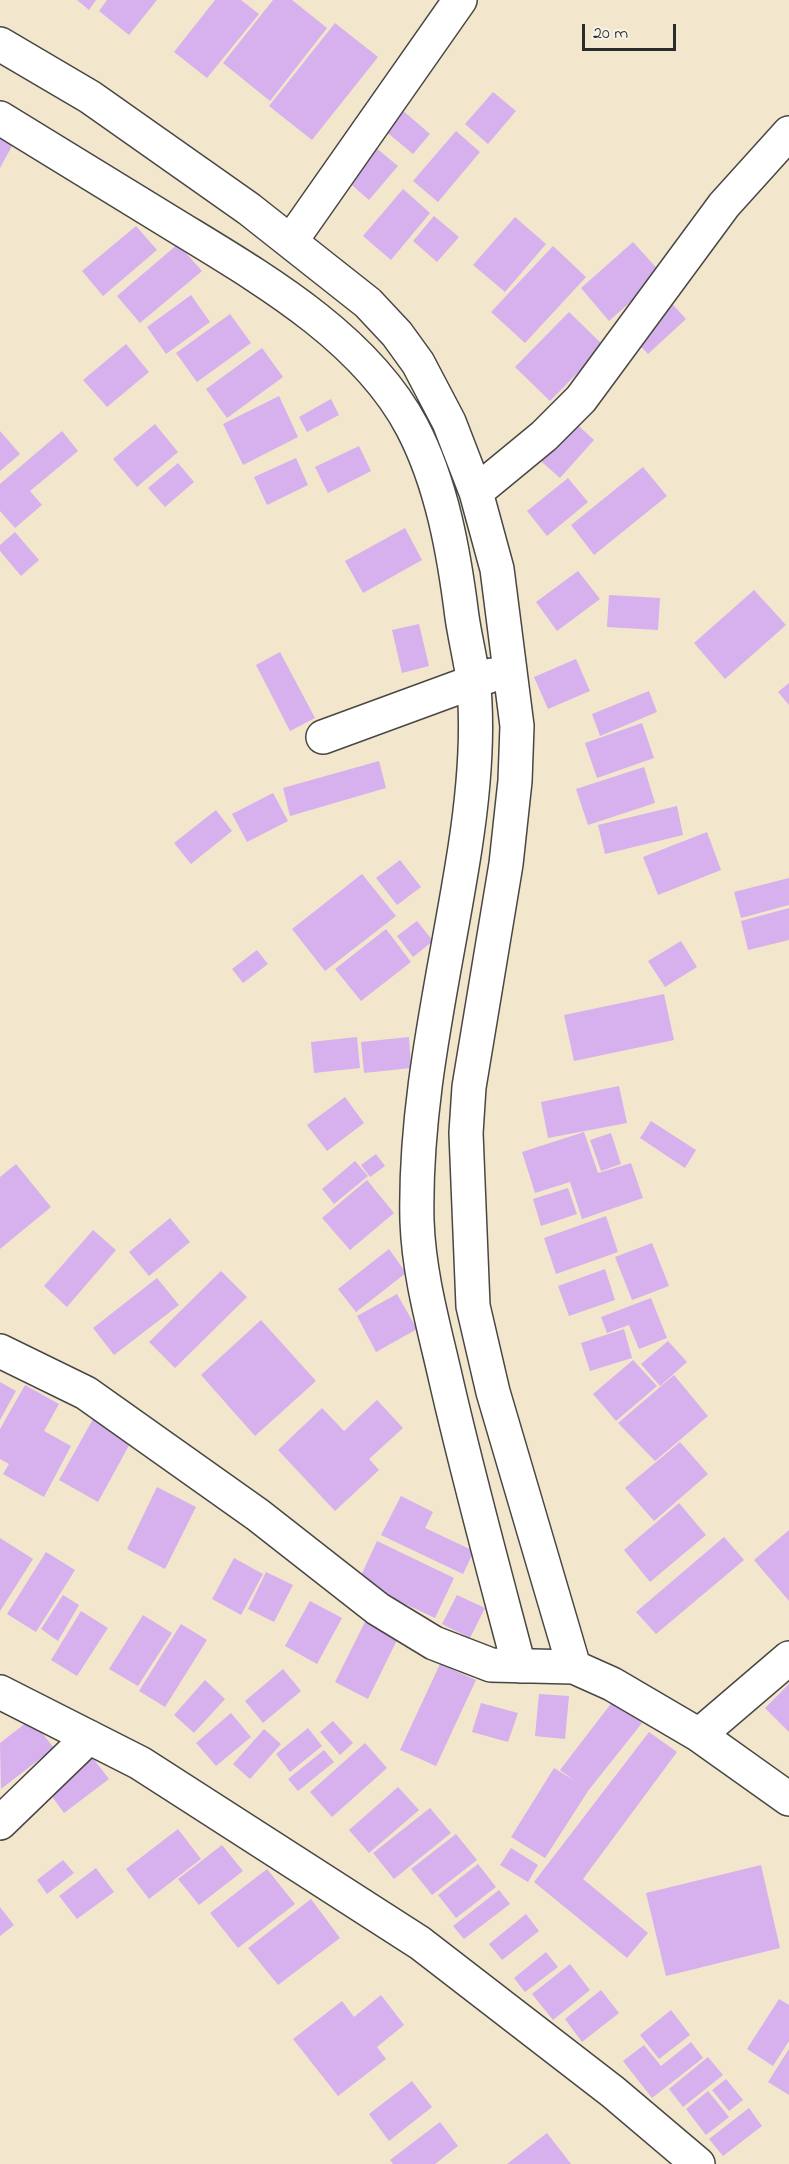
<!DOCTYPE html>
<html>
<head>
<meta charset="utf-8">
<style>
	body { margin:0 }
	#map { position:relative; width:789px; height:2164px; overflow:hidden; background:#f2e6cd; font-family:"Indie Flower",sans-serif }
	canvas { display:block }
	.scale { position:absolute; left:582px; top:24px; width:94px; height:27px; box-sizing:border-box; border:3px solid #2b2b2b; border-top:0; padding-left:8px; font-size:18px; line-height:21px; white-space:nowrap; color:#2b2b2b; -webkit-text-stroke:4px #f7f3e8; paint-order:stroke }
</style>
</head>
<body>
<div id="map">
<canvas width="789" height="2164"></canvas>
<div class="scale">20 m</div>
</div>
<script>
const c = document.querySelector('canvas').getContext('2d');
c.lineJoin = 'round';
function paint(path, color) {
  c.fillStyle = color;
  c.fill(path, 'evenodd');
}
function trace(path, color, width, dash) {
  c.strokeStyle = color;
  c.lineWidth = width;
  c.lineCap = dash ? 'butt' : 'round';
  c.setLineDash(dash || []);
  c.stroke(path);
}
const building = new Path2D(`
	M77 0H96L89 10Z
	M107 0H157L129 35 99 11Z
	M215 0H241L259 14 207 78 174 52Z
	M273 0H292L327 28 270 101 223 63Z
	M335 23 378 57 312 140 269 106Z
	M493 92 516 111 488 144 465 124Z
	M401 109 430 134 413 154 383 129Z
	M0 126 18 135 0 168Z
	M456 131 480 152 438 202 413 181Z
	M375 147 398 166 369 200 346 180Z
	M403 189 430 213 391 260 363 236Z
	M434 216 459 237 437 262 413 241Z
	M515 217 546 244 505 292 473 265Z
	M136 226 157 250 103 296 82 271Z
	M633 242 662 274 609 321 581 288Z
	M178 244 202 271 140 323 117 296Z
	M553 246 586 277 525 343 491 312Z
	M191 295 210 322 166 354 147 327Z
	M664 295 686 319 648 354 626 331Z
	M569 312 604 346 550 401 515 367Z
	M230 314 251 343 197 382 176 353Z
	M126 344 149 372 107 407 83 380Z
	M262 348 283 377 227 418 206 389Z
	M279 396 298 437 243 465 223 424Z
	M331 399 339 415 307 432 299 417Z
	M570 418 594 440 560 478 535 456Z
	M155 424 178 452 137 487 113 459Z
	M0 431 20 454 0 471Z
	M62 431 78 451 30 491 42 505 15 528 0 511V484Z
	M359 446 371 471 328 493 315 467Z
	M296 458 308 485 267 505 254 477Z
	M178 463 194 482 165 507 148 488Z
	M643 467 667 496 594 555 571 525Z
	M568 478 588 502 547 536 527 511Z
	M405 528 422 560 363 593 345 561Z
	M15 532 39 560 21 576 0 551V545Z
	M578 571 600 599 557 631 536 602Z
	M754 590 786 625 725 679 694 643Z
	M609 595 660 598 658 630 607 627Z
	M419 624 429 666 402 673 392 630Z
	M280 652 315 718 290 731 256 665Z
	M576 659 590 691 548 709 534 677Z
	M789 683V705L778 692Z
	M649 691 657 712 600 736 592 714Z
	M642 723 654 758 597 778 585 743Z
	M379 761 386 788 290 816 283 788Z
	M644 767 655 803 588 825 576 789Z
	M273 793 288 821 247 842 232 814Z
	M677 806 683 835 605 854 598 825Z
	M216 810 232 831 191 864 174 843Z
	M707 832 721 870 658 895 643 857Z
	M400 860 421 887 397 905 376 878Z
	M362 874 396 916 325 971 292 929Z
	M789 878V905L741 918 734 892Z
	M789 908V940L748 950 741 921Z
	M417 921 433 941 413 957 397 936Z
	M386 929 411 962 361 1001 335 969Z
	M681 941 697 967 665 987 648 961Z
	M257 950 268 964 243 983 232 969Z
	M664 994 674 1040 574 1061 564 1015Z
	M357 1037 360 1068 314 1073 311 1042Z
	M409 1037 411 1068 364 1073 361 1042Z
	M619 1086 627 1123 548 1138 541 1102Z
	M345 1097 364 1123 327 1151 307 1125Z
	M651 1121 696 1150 685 1168 640 1138Z
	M584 1132 598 1173 631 1163 643 1198 582 1219 570 1182 535 1193 522 1152Z
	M611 1133 621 1164 601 1171 590 1140Z
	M376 1154 385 1166 370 1177 361 1165Z
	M355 1161 368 1176 334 1204 322 1189Z
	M16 1164 51 1207 0 1249V1177Z
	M367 1180 394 1213 350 1250 322 1218Z
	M568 1188 577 1214 541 1226 533 1199Z
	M606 1216 618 1252 556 1274 544 1238Z
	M170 1218 190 1242 149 1276 129 1252Z
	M93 1230 116 1250 67 1307 44 1286Z
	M652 1243 669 1286 632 1300 615 1257Z
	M389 1249 406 1273 356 1312 338 1289Z
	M605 1269 615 1300 569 1316 558 1286Z
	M221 1271 247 1297 175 1368 149 1342Z
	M157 1278 179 1305 114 1355 93 1328Z
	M397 1294 417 1329 376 1352 357 1316Z
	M651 1298 667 1338 639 1349 629 1325 607 1333 601 1317Z
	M261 1320 316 1381 255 1436 201 1375Z
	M624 1329 632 1358 590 1371 581 1343Z
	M668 1341 687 1362 660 1386 641 1364Z
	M633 1360 657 1386 616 1421 593 1394Z
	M674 1375 708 1416 655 1461 618 1423Z
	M0 1382 16 1391 0 1420Z
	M25 1385 59 1404 44 1431 71 1446 44 1497 3 1474 9 1464 0 1459V1429Z
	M377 1400 403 1428 369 1459 379 1470 335 1511 278 1450 322 1408 344 1431Z
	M93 1419 132 1440 98 1502 59 1480Z
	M680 1442 708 1474 654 1521 625 1488Z
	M157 1487 196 1507 165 1569 127 1549Z
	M401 1496 433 1512 425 1528 474 1551 463 1574 381 1535Z
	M679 1503 706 1535 650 1582 624 1550Z
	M789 1530V1601L754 1560Z
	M724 1537 744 1560 656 1634 636 1612Z
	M0 1538 33 1559 0 1611Z
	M377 1541 454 1578 435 1618 358 1582Z
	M46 1552 75 1570 36 1632 7 1614Z
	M234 1558 263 1574 241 1615 212 1599Z
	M266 1572 293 1585 274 1622 248 1609Z
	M63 1595 79 1605 58 1641 41 1629Z
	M457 1595 485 1608 470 1638 442 1624Z
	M310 1601 342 1618 317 1664 285 1646Z
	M81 1611 108 1628 77 1676 51 1660Z
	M143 1615 172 1633 138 1686 109 1669Z
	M366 1620 399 1636 368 1699 335 1682Z
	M181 1624 207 1640 165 1707 139 1691Z
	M440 1664 476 1680 436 1766 400 1750Z
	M283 1669 301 1691 263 1723 245 1701Z
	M205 1680 225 1699 194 1733 174 1715Z
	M789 1684V1732L765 1708Z
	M539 1694 569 1696 565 1739 535 1736Z
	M613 1701 642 1723 588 1791 545 1858 511 1837 554 1768 575 1781 560 1770Z
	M481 1703 518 1713 508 1742 472 1732Z
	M231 1713 251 1737 216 1766 196 1743Z
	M31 1719 54 1748 1 1789 0 1743Z
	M333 1721 353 1743 340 1755 320 1732Z
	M308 1728 322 1746 290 1772 276 1754Z
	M264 1729 281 1744 250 1779 233 1764Z
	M649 1732 677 1752 583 1879 648 1933 627 1958 534 1882Z
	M365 1743 387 1768 332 1817 310 1792Z
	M324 1750 334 1762 298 1791 288 1779Z
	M92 1757 109 1779 64 1813 48 1791Z
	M398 1787 419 1810 369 1853 349 1830Z
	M430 1808 451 1833 394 1879 373 1853Z
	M178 1829 201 1859 149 1899 126 1869Z
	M456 1834 477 1860 432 1895 411 1869Z
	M222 1845 243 1871 199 1905 178 1879Z
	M511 1848 538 1865 528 1882 500 1865Z
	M63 1860 74 1873 47 1894 37 1880Z
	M478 1864 496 1887 456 1918 438 1895Z
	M761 1865 780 1948 666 1976 646 1893Z
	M96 1868 114 1892 77 1919 59 1896Z
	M267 1869 295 1904 238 1948 210 1913Z
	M499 1890 510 1904 464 1939 453 1926Z
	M311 1899 340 1938 278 1985 248 1948Z
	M0 1907 14 1925 0 1936Z
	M526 1914 539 1931 502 1960 489 1944Z
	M546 1952 558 1967 525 1992 514 1978Z
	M570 1964 590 1990 553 2020 532 1994Z
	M601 1990 619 2013 582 2042 565 2019Z
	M381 1995 404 2025 377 2047 386 2059 338 2096 293 2039 342 2001 354 2017Z
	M779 1999 789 2005V2041L773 2066 747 2049Z
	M671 2010 690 2035 659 2059 640 2035Z
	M691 2042 703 2058 652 2098 623 2061 644 2045 661 2066Z
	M789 2049V2095L768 2082Z
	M708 2057 723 2075 683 2107 669 2089Z
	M726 2079 743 2100 729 2111 712 2090Z
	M412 2081 432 2107 389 2141 369 2114Z
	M708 2091 729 2117 706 2135 686 2109Z
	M749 2108 762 2126 723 2156 709 2139Z
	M440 2122 458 2146 435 2164H393L390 2160Z
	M547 2133 571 2164H507Z`);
const minor = new Path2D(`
	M0 44 90 97 249 209 368 303 397 334 418 363 449 422 476 492 497 569 517 726 515 781 506 864 469 1087 466 1133 473 1306 493 1392 574 1667
	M0 118C56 152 112 187 168 221 254 274 363 334 412 427 442 484 454 553 462 617 465 637 470 658 473 678 479 731 473 796 465 848 446 972 414 1095 417 1221 419 1276 434 1327 446 1380 468 1476 494 1571 519 1666
	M291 241 460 0
	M476 492 544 436 581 399 724 205 789 133
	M323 737 492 675
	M0 1351 86 1393 258 1515 378 1609 434 1643 491 1665 574 1667 612 1684 699 1735 789 1799
	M0 1692 140 1763 420 1943 613 2092 698 2164
	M699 1735 789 1658
	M0 1823 89 1737`);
paint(building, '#d6b1ee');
trace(minor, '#494743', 36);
trace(minor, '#fff', 33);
</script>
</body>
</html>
